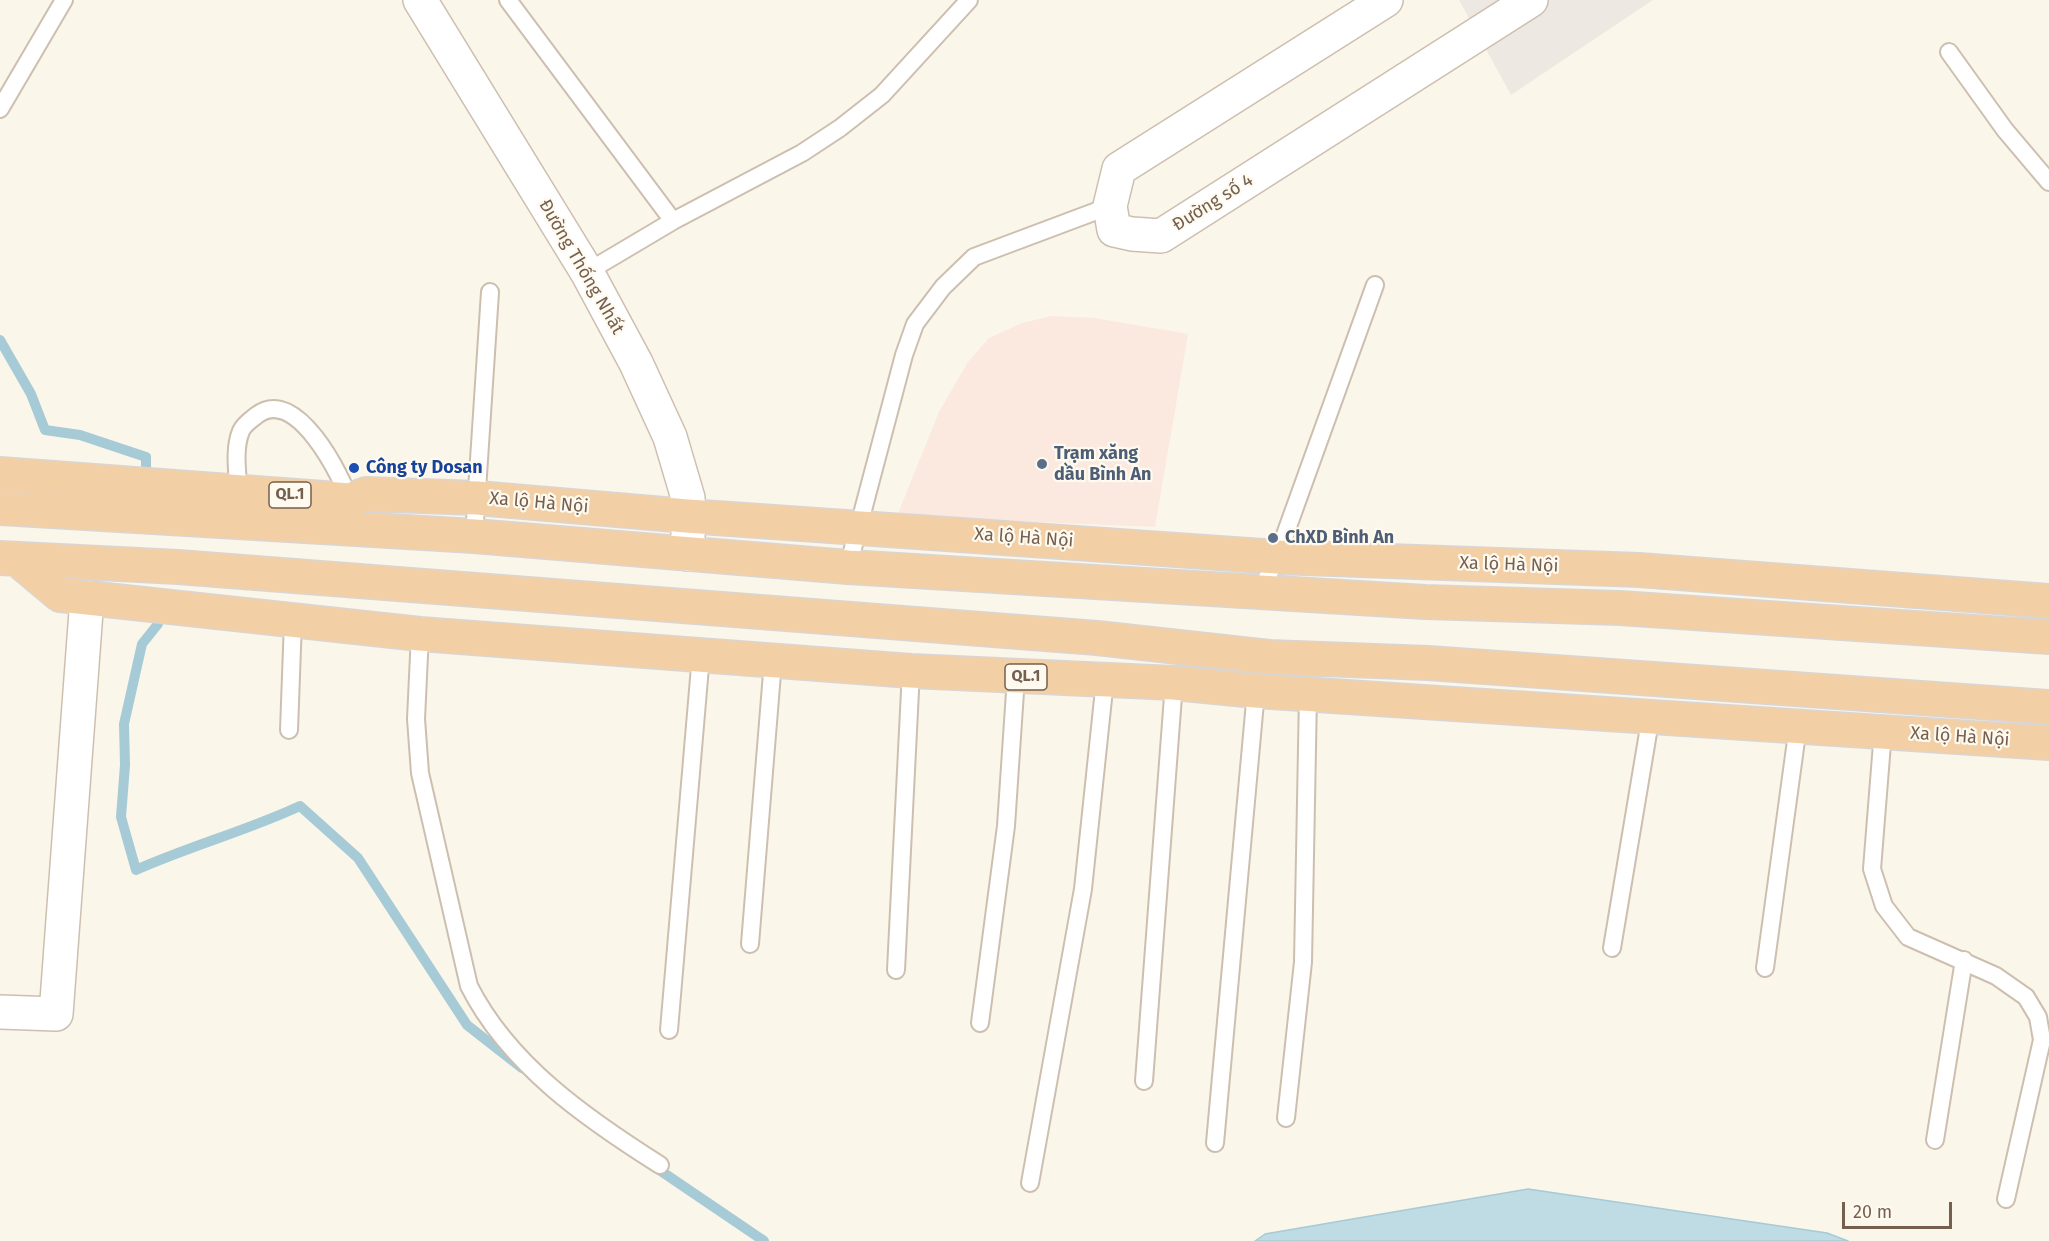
<!DOCTYPE html>
<html>
<head>
<meta charset="utf-8">
<style>
	body { margin:0 }
	#map { position:relative; width:2049px; height:1241px; overflow:hidden; background:#fbf6ea; font-family:"Fira Sans",sans-serif }
	canvas { display:block }
	.scale { position:absolute; left:1842px; top:1202px; width:110px; height:27px; box-sizing:border-box; border:3px solid #755f4e; border-top:0; padding-left:8px; font-size:18px; line-height:21px; white-space:nowrap; color:#755f4e; -webkit-text-stroke:4px #fefaf0; paint-order:stroke }
</style>
</head>
<body>
<div id="map">
<canvas width="2049" height="1241"></canvas>
<div class="scale">20 m</div>
</div>
<script>
const c = document.querySelector('canvas').getContext('2d');
c.lineJoin = 'round';
function paint(path, color) {
  c.fillStyle = color;
  c.fill(path, 'evenodd');
}
function trace(path, color, width, dash) {
  c.strokeStyle = color;
  c.lineWidth = width;
  c.lineCap = dash ? 'butt' : 'round';
  c.setLineDash(dash || []);
  c.stroke(path);
}
function drawText(font, color, halo, rows, align = 'center') {
  c.font = font + ' "Fira Sans",sans-serif';
  c.lineWidth = 4.5;
  c.setLineDash([]);
  c.textBaseline = 'middle';
  c.strokeStyle = halo;
  c.fillStyle = color;
  for (const [text, x, y, turn = 0] of rows) {
    c.save();
    c.translate(x, y);
    c.rotate((+turn || 0) * Math.PI / 180);
    c.textAlign = isNaN(turn) ? turn : align;
    if (halo) c.strokeText(text, 0, 0);
    c.fillText(text, 0, 0);
    c.restore();
  }
}
const commercial = new Path2D(`
	M1051 316 1094 318 1188 334 1155 527 897 516 939 412 968 362 989 338 1022 323Z`);
const industrial = new Path2D(`
	M1459 0H1653L1511 95Z`);
const water = new Path2D(`
	M1528 1189 1827 1233 1848 1241H1255L1265 1234Z`);
const stream = new Path2D(`
	M0 340 31 394 45 430 80 435 146 457V469
	M158 624 142 644 124 724 125 765 121 817 136 870C190 846 246 831 300 806L358 858 467 1025 522 1068
	M652 1165 764 1241`);
const service = new Path2D(`
	M508 0 673 221
	M1949 52 2005 130 2049 182
	M0 109 64 0
	M587 272 673 221 802 153 840 128 882 95 969 0
	M239 496C238 476 233 450 241 431 244 424 251 420 257 415 296 385 342 476 351 504
	M474 536 490 292
	M848 567 904 355 915 324 943 287 974 257 1110 206
	M1261 590 1277 557 1375 285
	M420 634 416 719 420 773 469 986C509 1065 587 1119 660 1165
	M289 730 293 621
	M1883 731 1872 869 1884 906 1908 937 1996 976 2026 997 2038 1017 2042 1040 2006 1199
	M750 944 773 661
	M1612 948 1651 715
	M1765 968 1798 726
	M896 970 911 671
	M980 1023 1006 826 1016 677
	M669 1030 701 655
	M1144 1081 1174 683
	M1286 1118 1303 962 1308 694
	M1935 1140 1964 960
	M1215 1143 1256 691
	M1030 1183 1083 889 1105 680`);
const minor = new Path2D(`
	M0 1012 56 1014 87 598`);
const tertiary = new Path2D(`
	M420 0 587 272 636 363 670 437 688 498V554
	M1386 0 1119 169 1110 206 1114 230 1132 234 1161 236 1531 0`);
const trunk = new Path2D(`
	M0 474 350 500 366 494 477 498 687 516 1277 557 1639 570 2049 601
	M0 508 474 536 848 567 1425 602 1620 608 2049 637
	M0 558 178 567 1097 638 1269 657 1428 663 2049 707
	M17 559 60 595 420 634 911 671 1174 683 1256 691 2049 743`);
const markers = [
	[1042,464,6,"#5c6f8a"],
	[354,468,6,"#1a4fb4"],
	[1273,538,6,"#5c6f8a"]
];
const shields = [
	[290,495,42],
	[1026,677,42]
];
const shieldNames = [
	["QL.1",290,495],
	["QL.1",1026,677]
];
const streetNames = [
	["Đường số 4",1213,203,-32],
	["Đường Thống Nhất",581,267,60],
	["Xa lộ Hà Nội",539,503,5],
	["Xa lộ Hà Nội",1024,538,4],
	["Xa lộ Hà Nội",1509,565,2],
	["Xa lộ Hà Nội",1960,737,4]
];
const serviceNames = [
	["Trạm xăng",1054,454],
	["dầu Bình An",1054,475],
	["ChXD Bình An",1285,538]
];
const transitNames = [
	["Công ty Dosan",366,468]
];
paint(commercial, '#fbe9df');
paint(industrial, '#ede8e2');
paint(water, '#bfdce4');
trace(water, '#a6cad6', 1.5);
trace(stream, '#a6cad6', 10);
trace(service, '#cdbfb0', 20);
trace(minor, '#cdbfb0', 36);
trace(tertiary, '#cdbfb0', 36);
trace(trunk, '#dbd5d1', 36);
trace(service, '#fff', 16);
trace(minor, '#fff', 33);
trace(tertiary, '#fff', 33);
trace(trunk, '#f3cfa6', 33);
for (const [x, y, r, color] of markers) {
  const dot = new Path2D();
  dot.arc(x, y, r, 0, 2 * Math.PI);
  c.fillStyle = color;
  c.fill(dot);
  trace(dot, '#fefaf0', 2);
}
for (const [x, y, w] of shields) {
  const box = new Path2D();
  box.roundRect(x - w / 2, y - 13, w, 26, 4.5);
  c.fillStyle = '#fefaf0';
  c.fill(box);
  trace(box, '#755f4e', 1.5);
}
drawText('bold 16px', '#755f4e', null, shieldNames);
drawText('18px', '#755f4e', '#fefaf0', streetNames);
drawText('bold 18px', '#4e5e75', '#fefaf0', serviceNames, 'left');
drawText('bold 18px', '#164399', '#fefaf0', transitNames, 'left');
</script>
</body>
</html>
